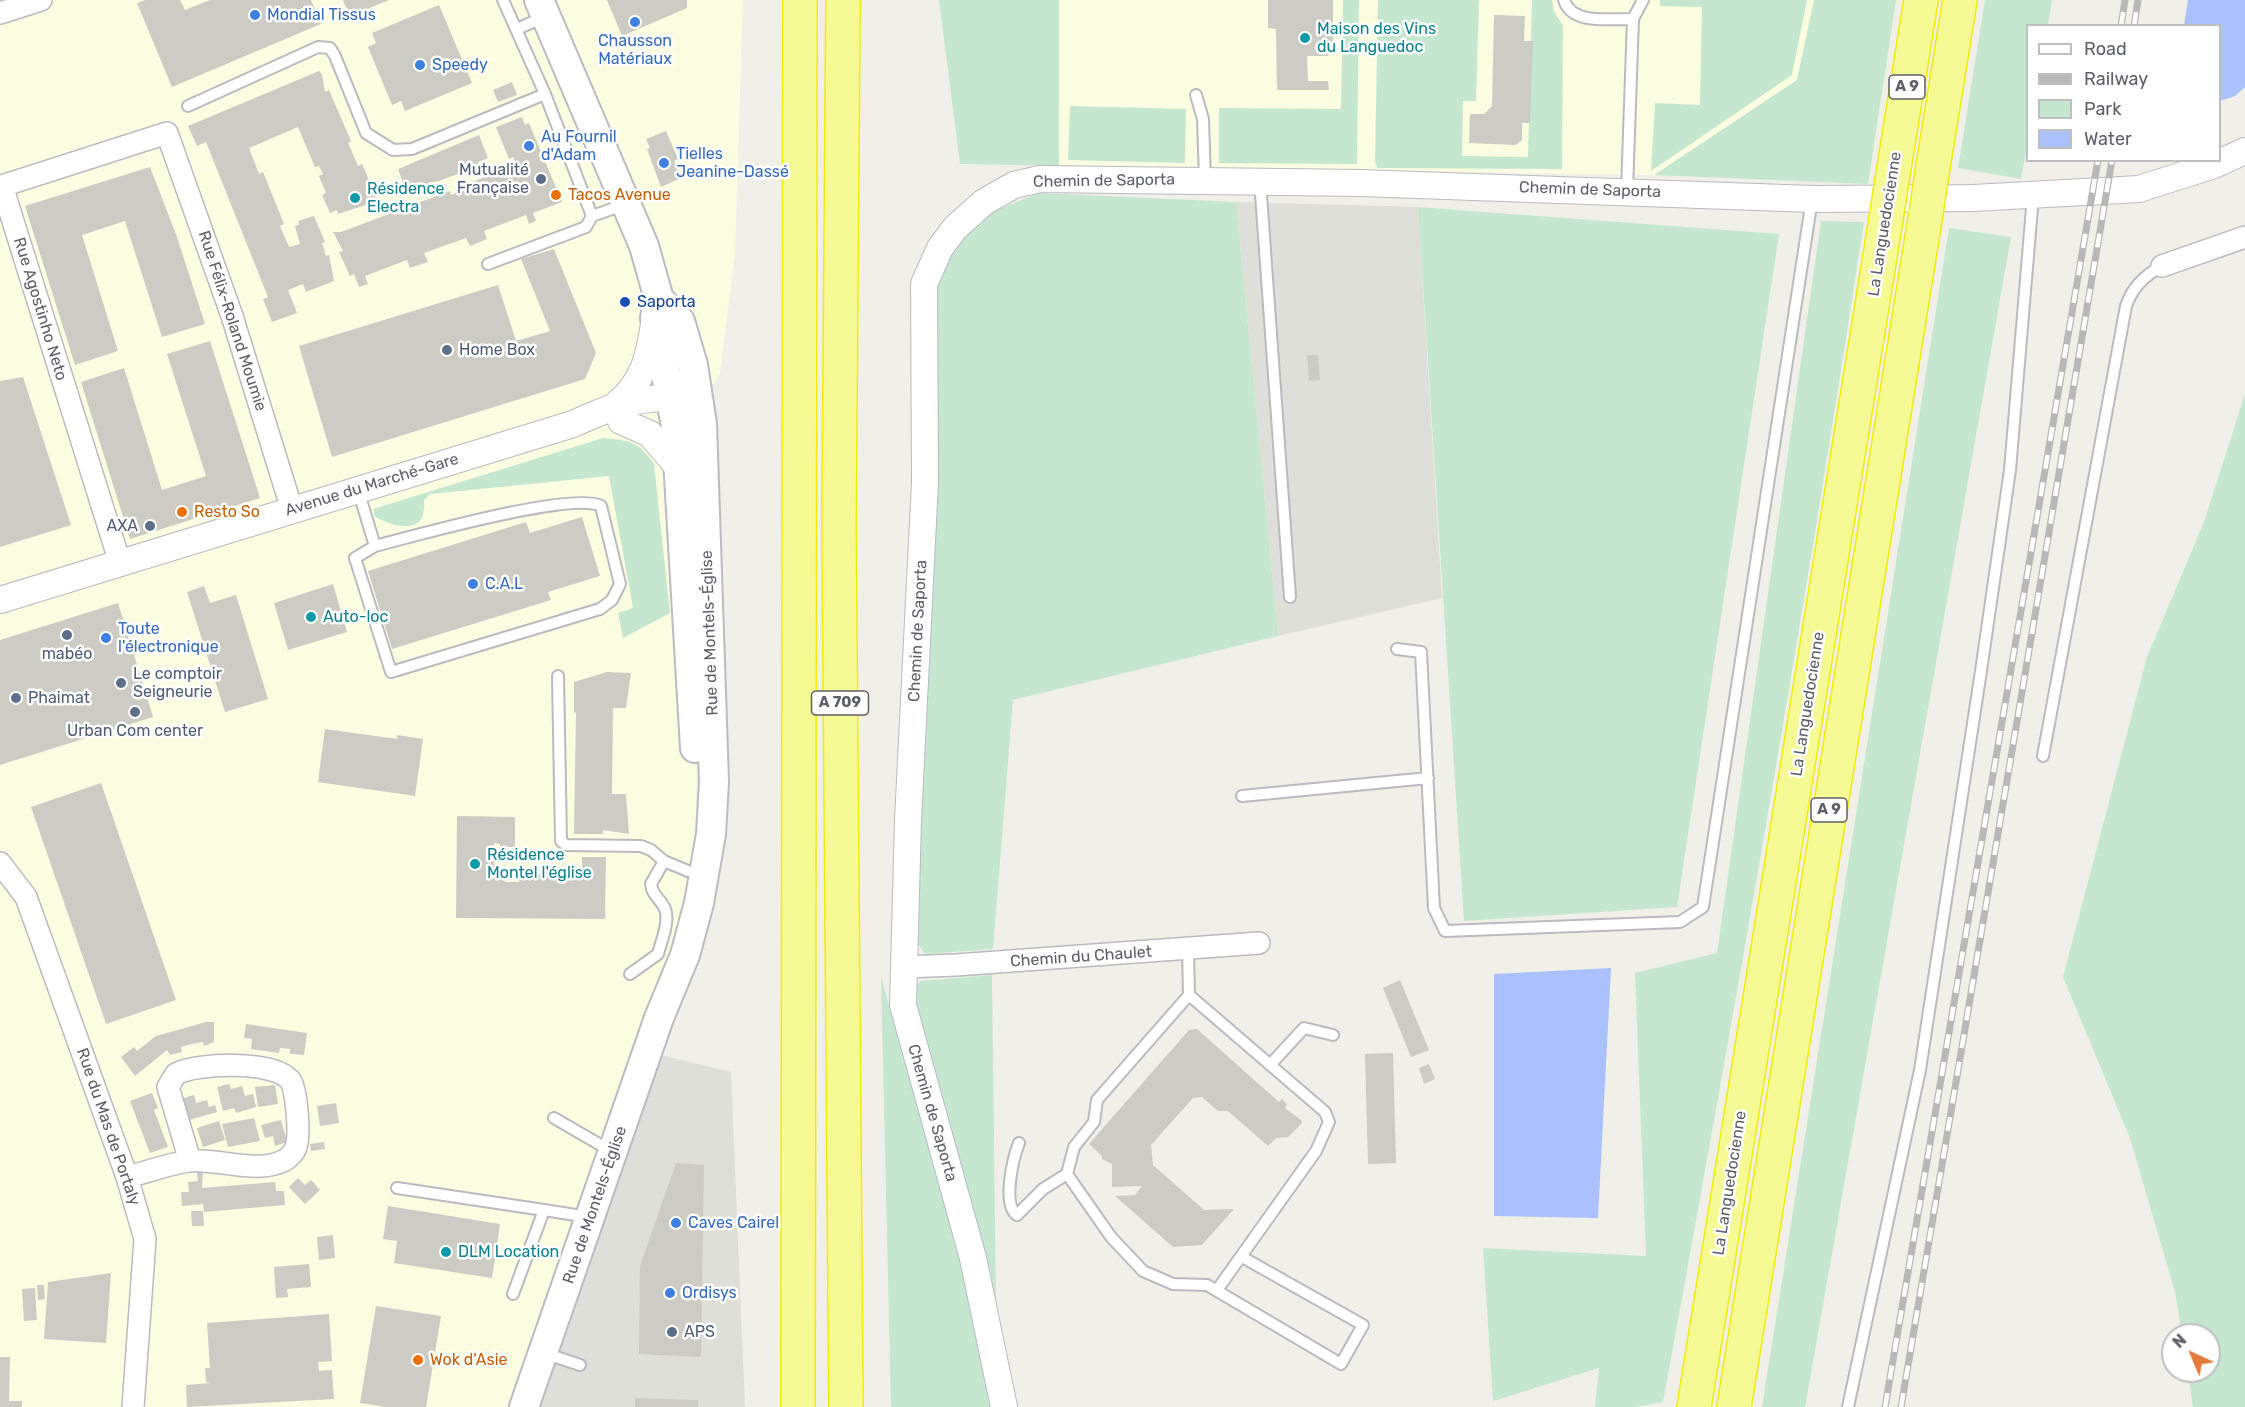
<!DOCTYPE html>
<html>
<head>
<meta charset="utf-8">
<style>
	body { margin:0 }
	#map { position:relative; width:2245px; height:1407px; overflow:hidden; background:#f0f0e8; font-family:Rubik,sans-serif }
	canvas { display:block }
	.legend { position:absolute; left:2026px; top:24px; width:195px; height:138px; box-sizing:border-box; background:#fff; border:2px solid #bfbfc2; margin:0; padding:8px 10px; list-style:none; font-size:18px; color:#5f6067 }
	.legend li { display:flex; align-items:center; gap:12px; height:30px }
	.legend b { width:30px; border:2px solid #bfbfc2 }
	.north { position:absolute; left:2161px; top:1323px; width:60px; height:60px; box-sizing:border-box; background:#fff; border:2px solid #bfbfc2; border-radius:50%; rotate:316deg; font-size:16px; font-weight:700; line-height:24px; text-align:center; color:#5f6067 }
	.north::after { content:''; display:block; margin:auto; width:21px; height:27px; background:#e57939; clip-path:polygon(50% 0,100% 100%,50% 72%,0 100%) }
</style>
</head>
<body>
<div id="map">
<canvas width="2245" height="1407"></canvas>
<ul class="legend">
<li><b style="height:8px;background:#fff"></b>Road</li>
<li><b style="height:8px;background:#b8b8b9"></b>Railway</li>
<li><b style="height:16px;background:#c5e7cf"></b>Park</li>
<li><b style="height:16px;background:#abc1fd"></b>Water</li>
</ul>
<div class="north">N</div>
</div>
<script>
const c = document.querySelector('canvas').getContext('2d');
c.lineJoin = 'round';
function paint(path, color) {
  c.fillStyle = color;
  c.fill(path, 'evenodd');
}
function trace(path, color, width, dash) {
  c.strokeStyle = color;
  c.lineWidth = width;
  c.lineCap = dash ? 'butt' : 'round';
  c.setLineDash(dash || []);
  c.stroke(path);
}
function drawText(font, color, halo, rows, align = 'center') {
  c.font = font + ' Rubik,sans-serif';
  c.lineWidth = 5;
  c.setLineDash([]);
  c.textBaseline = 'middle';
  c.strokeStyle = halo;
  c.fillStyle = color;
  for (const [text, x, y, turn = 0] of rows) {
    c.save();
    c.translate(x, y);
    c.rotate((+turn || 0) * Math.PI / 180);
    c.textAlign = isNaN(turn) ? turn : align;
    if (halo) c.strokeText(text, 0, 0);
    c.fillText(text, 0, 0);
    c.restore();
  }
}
const commercial = new Path2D(`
	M0 0H743L735 252 720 373 678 432 698 667 696 828 680 929 521 1407H0Z
	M1059 0H1814L1797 80 1654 175 1059 166Z`);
const industrial = new Path2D(`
	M1236 202 1418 207 1442 598 1278 636Z
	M644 1051 731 1072 745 1407H521Z`);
const green = new Path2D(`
	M939 0H1059V166L960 164Z
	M1343 0H1359L1357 164 1219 163V108L1341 109Z
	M1378 0H1479L1476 101H1463L1462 156 1528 157 1532 0H1552L1554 11 1563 26 1562 169 1377 168 1375 161Z
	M1660 0H1807L1792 75 1651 171 1655 103 1700 105 1702 7 1660 6Z
	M1814 0H1896L1868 184 1654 175 1797 80Z
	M1985 0H2052L2048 25 2028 26V142L2021 179 1958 168Z
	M1070 106 1186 109 1185 163 1068 160Z
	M1039 193 1236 202 1278 636 1013 700 993 949 925 954 911 933 938 285 945 261 972 230 992 212Z
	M1418 207 1779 234 1677 907 1464 921Z
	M1821 221 1864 222C1804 617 1735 1010 1663 1402L1637 1407H1595L1599 1368 1493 1401 1483 1248 1646 1256 1635 973 1717 953Z
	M1949 228 2011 237 1805 1407H1762Z
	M2245 394V1407H2193L2188 1371H2209V1335H2182L2175 1292 2130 1138 2063 977 2147 657 2204 522Z
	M603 438C629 440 639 442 654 464L670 613 623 638 618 613 633 608 609 476 430 494 424 500C427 536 397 528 375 517L373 509Z
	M992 975 996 1304 909 1000 920 981Z
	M881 977 961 1259 995 1407H891Z`);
const water = new Path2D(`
	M2188 0H2245V87L2235 96 2220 101V26L2184 25Z
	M1611 968 1598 1218 1494 1216V974Z`);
const building = new Path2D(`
	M145 0H180L185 10 210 0H311L321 24 172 87 137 3Z
	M343 0H389L350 16Z
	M607 0H687V8L622 36Z
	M1268 0H1333V47H1328V56H1307L1308 81H1328L1329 90H1277L1276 29 1268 28Z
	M439 5 472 83 405 111 401 101 392 105 368 47 376 43 372 33Z
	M1494 15 1525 16 1524 41H1533L1530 123H1522V140L1516 145 1469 143 1470 114H1484L1492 106Z
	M319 71 322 74 325 92 329 90 351 141 348 143 358 166 362 164 378 201 338 214 337 210 330 213 322 195 326 193 319 176 323 174 319 166 315 167 298 127 249 148 259 174 263 172 284 224 280 226 289 247 300 244 295 226 299 225 298 221 314 216 325 242 322 243 326 256 329 255 334 281 306 292 303 284 288 290 297 313 272 322 263 299 268 297 206 142 197 146 188 126Z
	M512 82 517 95 498 102 493 90Z
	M522 117 525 125 529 123 562 202 533 213 536 221 529 224 526 215 484 231 487 239 470 246 466 238 424 253 428 262 410 268 407 260 365 276 368 284 359 287 354 274 350 276 339 252 343 251 333 232H341L397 211 399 215 414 209 412 205 450 191 451 195 473 186 472 182 516 165 513 157 509 159 496 127Z
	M666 131 678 159 674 161 681 178 661 187 647 149 650 148 646 139Z
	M479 135 488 158 478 162 479 166 439 181 405 188 398 169Z
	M150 167 177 237 205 324 162 337 125 221 82 235 118 351 75 365 25 206Z
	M554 249 596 353 585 379 332 457 299 346 498 285 516 341 550 331 521 259Z
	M210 341 260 498 130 539 81 382 124 368 162 490 206 476 167 354Z
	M1307 355H1318L1320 380 1309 381Z
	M23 377 71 525 0 547V381Z
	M582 517 600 576 548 592 551 600 392 649 368 571 526 522 530 533Z
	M333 584 347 632 288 650 274 603Z
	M204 586 210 603 236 595 268 699 225 712 187 592Z
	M118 603 153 717 0 765V640Z
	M607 672 631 673 626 708H613L612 794H626L629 834 603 830V834H574L576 713 574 712V682Z
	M325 729 397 739V735L423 739 415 796 318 782Z
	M101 783 176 1000 106 1024 31 807Z
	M457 816 515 817V847H500V844L494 843V870L506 882H519L520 874 582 875V857H606L605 919 456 918Z
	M1400 980 1429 1050 1411 1057 1383 988Z
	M206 1022H214V1042L204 1046 203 1042 191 1044 181 1047 182 1052 170 1055 167 1050 135 1076 121 1057 134 1047 137 1051 156 1036Z
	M246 1024 307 1033 304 1055 290 1054V1049L280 1048 279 1053 251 1049 252 1039 244 1038Z
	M1197 1029 1279 1102 1282 1099 1287 1104 1285 1108 1301 1120 1302 1123 1288 1137 1276 1138 1268 1146 1228 1111H1218L1202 1097 1193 1098 1151 1145 1153 1165 1204 1210 1234 1209 1202 1245 1173 1247 1115 1196 1135 1195 1142 1186 1112 1187V1164L1102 1159V1156L1089 1144 1189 1030Z
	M1393 1053 1396 1163 1368 1164 1365 1054Z
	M1429 1064 1435 1079 1424 1084 1419 1068Z
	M229 1084 231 1089 242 1086 245 1096 253 1094 256 1107 236 1113 234 1108 223 1111 217 1087Z
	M275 1085 278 1104 258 1107 255 1087Z
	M152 1093 158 1108 154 1110 168 1147 150 1153 130 1101Z
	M194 1095 196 1103 207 1100 209 1107 215 1105 217 1112 186 1121 180 1099Z
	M336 1103 339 1123 320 1126 317 1106Z
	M254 1118 260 1141 228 1147 222 1124Z
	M281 1120 287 1142 275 1146 273 1136 265 1138 261 1125Z
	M219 1121 225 1140 203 1147 197 1128Z
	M324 1142 325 1149 311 1151 310 1144Z
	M676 1163 704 1165 701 1357 639 1354 640 1266Z
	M197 1172H203L202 1188 275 1182 276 1191H284L285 1205 204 1212 203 1204 182 1206 181 1192H189L188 1182 198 1181Z
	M298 1178 305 1185 311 1180 320 1190 305 1204 289 1187Z
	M388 1206 500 1224 492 1278 394 1263 397 1241 383 1239Z
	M191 1211H203L204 1226H192Z
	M333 1235 335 1258 319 1260 317 1237Z
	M309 1264 311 1287 287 1289 288 1297 276 1298 274 1267Z
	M111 1273 106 1343 44 1339 48 1282Z
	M37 1285H44L45 1299 38 1300Z
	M35 1288 37 1320 24 1321 22 1289Z
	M376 1306 441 1316 426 1407H386L360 1403Z
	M329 1314 332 1361 318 1362 319 1371 332 1370 334 1399 187 1407 186 1385 211 1383 206 1382 205 1368H210L207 1323Z
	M0 1357H10L9 1401H22V1407H0Z
	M635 1398 698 1400V1407H635Z`);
const service = new Path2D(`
	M503 0 545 94 592 216
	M1564 0C1572 26 1612 18 1633 19
	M517 29 544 17
	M1196 95 1203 119 1205 179
	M188 106 318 47 330 48 335 56 366 133 393 150 412 149 545 94
	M1260 181 1290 597
	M1627 190 1633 19 1643 0
	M488 264 586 227 592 216 626 204
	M358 490 375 546C414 536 572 491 601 506L620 584 612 600 600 609 391 672 355 558 375 546
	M1397 649 1421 652 1434 908 1445 931 1680 922 1703 907 1812 199
	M558 676 561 841 566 845 641 846 651 850 664 861 688 871
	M2043 756 2126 306C2132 288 2145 275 2162 266
	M1242 796 1428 778
	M1188 950 1189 995 1097 1100 1094 1122 1074 1147 1067 1174 1111 1237 1143 1271 1173 1284 1207 1285 1341 1364 1363 1325 1242 1257
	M630 974 658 954C661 942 670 921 665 909 661 899 652 896 651 884L664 861
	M1189 995 1325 1112 1329 1122 1316 1151 1217 1290
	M1270 1065 1304 1028 1333 1035
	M554 1118 611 1151
	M1019 1143C1013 1158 1002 1205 1017 1215L1043 1189 1067 1174
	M397 1188 544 1210
	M513 1294 544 1210 588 1217
	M544 1353 580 1365
	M1848 1407 1920 1070 1981 671 2010 470 2033 196`);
const minor = new Path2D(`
	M0 13 41 0
	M2162 266 2245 237
	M120 563 2 186 167 133 232 316 292 510
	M0 863 26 897 127 1177 145 1239 133 1407
	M904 967 956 965 1259 943
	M127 1177C147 1172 169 1164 189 1161 219 1158 257 1175 285 1160 289 1158 295 1151 296 1147 300 1135 297 1089 290 1080 273 1060 197 1063 176 1074L168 1087 190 1161`);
const tertiary = new Path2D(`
	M618 403C644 381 649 356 654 324
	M621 421 650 434 679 468
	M0 600 573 424C606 409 634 397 672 398
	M1004 1407 973 1258 903 1005 908 820 925 482 924 284 940 248 955 228 984 202 1014 185 1040 179 1361 183 1813 199 1973 198 2139 189 2214 165 2245 151`);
const secondary = new Path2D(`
	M539 0 644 246 659 299 655 318 676 426 695 748
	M524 1407 659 1018 685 955 699 903 711 834 714 782 702 424 693 365 680 321 659 299`);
const motorway = new Path2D(`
	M843 0 839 526 846 1407
	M1932 173 1960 0
	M1893 174 1921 0
	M798 1407 800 0
	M1694 1407 1886 219
	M1734 1407 1926 213`);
const rail = new Path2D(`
	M2121 26 2125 0
	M2134 26 2138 0
	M1885 1407 2098 160
	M1901 1407 2112 160`);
const motorwayBridge = new Path2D(`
	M1926 213 1932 173
	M1886 219 1893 174`);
const markers = [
	[255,15,6,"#3f7fe0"],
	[635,22,6,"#3f7fe0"],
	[1305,38,6,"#0f9aa8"],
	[420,65,6,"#3f7fe0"],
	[529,146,6,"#3f7fe0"],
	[664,163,6,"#3f7fe0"],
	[541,179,6,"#5c6f8a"],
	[556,195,6,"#e8710a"],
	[355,198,6,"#0f9aa8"],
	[625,302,6,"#1a4fb4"],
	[447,350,6,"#5c6f8a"],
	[182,512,6,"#e8710a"],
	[150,526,6,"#5c6f8a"],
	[473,584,6,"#3f7fe0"],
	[311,617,6,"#0f9aa8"],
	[67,635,6,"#5c6f8a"],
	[106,638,6,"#3f7fe0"],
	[121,683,6,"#5c6f8a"],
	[16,698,6,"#5c6f8a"],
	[135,712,6,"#5c6f8a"],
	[475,864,6,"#0f9aa8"],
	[676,1223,6,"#3f7fe0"],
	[446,1252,6,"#0f9aa8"],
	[670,1293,6,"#3f7fe0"],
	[672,1332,6,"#5c6f8a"],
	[418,1360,6,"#e8710a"]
];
const shields = [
	[1907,87,36],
	[840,703,57],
	[1829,810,36]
];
const shieldNames = [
	["A 9",1907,87],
	["A 709",840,703],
	["A 9",1829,810]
];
const shopNames = [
	["Mondial Tissus",267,15],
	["Chausson",635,41,"center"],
	["Matériaux",635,59,"center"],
	["Speedy",432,65],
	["Au Fournil",541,137],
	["d'Adam",541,155],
	["Tielles",676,154],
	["Jeanine-Dassé",676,172],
	["C.A.L",485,584],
	["Toute",118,629],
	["l'électronique",118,647],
	["Caves Cairel",688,1223],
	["Ordisys",682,1293]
];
const cultureNames = [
	["Maison des Vins",1317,29],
	["du Languedoc",1317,47],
	["Résidence",367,189],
	["Electra",367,207],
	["Auto-loc",323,617],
	["Résidence",487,855],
	["Montel l'église",487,873],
	["DLM Location",458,1252]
];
const serviceNames = [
	["Mutualité",529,170,"right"],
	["Française",529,188,"right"],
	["Home Box",459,350],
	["AXA",138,526,"right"],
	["mabéo",67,654,"center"],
	["Le comptoir",133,674],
	["Seigneurie",133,692],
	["Phaimat",28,698],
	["Urban Com center",135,731,"center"],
	["APS",684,1332]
];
const streetNames = [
	["Chemin de Saporta",1104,181,-1],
	["Chemin de Saporta",1590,190,2],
	["La Languedocienne",1885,224,-81],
	["Rue Agostinho Neto",40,309,73],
	["Rue Félix-Roland Moumie",232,321,72],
	["Avenue du Marché-Gare",372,485,-17],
	["Chemin de Saporta",918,631,-87],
	["Rue de Montels-Église",710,633,-92],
	["La Languedocienne",1808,704,-81],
	["Chemin du Chaulet",1081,957,-4],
	["Chemin de Saporta",932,1113,74],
	["Rue du Mas de Portaly",108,1127,71],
	["La Languedocienne",1730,1183,-81],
	["Rue de Montels-Église",595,1205,-71]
];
const foodNames = [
	["Tacos Avenue",568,195],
	["Resto So",194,512],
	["Wok d'Asie",430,1360]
];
const transitNames = [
	["Saporta",637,302]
];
paint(commercial, '#fbfde0');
paint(industrial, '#dfdfda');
paint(green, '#c5e7cf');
paint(water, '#abc1fd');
paint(building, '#ccccc4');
trace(service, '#babac0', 14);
trace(minor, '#babac0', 24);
trace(tertiary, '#babac0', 28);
trace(secondary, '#bbbbc2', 32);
trace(motorway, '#f2ed06', 36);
trace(service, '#fff', 10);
trace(minor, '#fff', 21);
trace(tertiary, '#fff', 26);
trace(secondary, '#fff', 28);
trace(motorway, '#f6fa95', 33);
trace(rail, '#b8b8b9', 7);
trace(rail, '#fff', 4.5, [14]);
trace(motorwayBridge, '#f2ed06', 36, []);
trace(motorwayBridge, '#f6fa95', 33);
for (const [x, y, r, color] of markers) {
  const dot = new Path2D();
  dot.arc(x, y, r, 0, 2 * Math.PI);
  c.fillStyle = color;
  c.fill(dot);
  trace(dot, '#fff', 2);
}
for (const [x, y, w] of shields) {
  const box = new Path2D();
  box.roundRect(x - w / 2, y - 12, w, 24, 4.5);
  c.fillStyle = '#fff';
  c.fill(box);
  trace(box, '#5f6067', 1.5);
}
drawText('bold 15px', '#5f6067', null, shieldNames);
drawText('16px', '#366cbe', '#fff', shopNames, 'left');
drawText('16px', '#0d838f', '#fff', cultureNames, 'left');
drawText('16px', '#4e5e75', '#fff', serviceNames, 'left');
drawText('16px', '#5f6067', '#fff', streetNames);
drawText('16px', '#c56008', '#fff', foodNames, 'left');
drawText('16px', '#164399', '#fff', transitNames, 'left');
</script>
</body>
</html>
